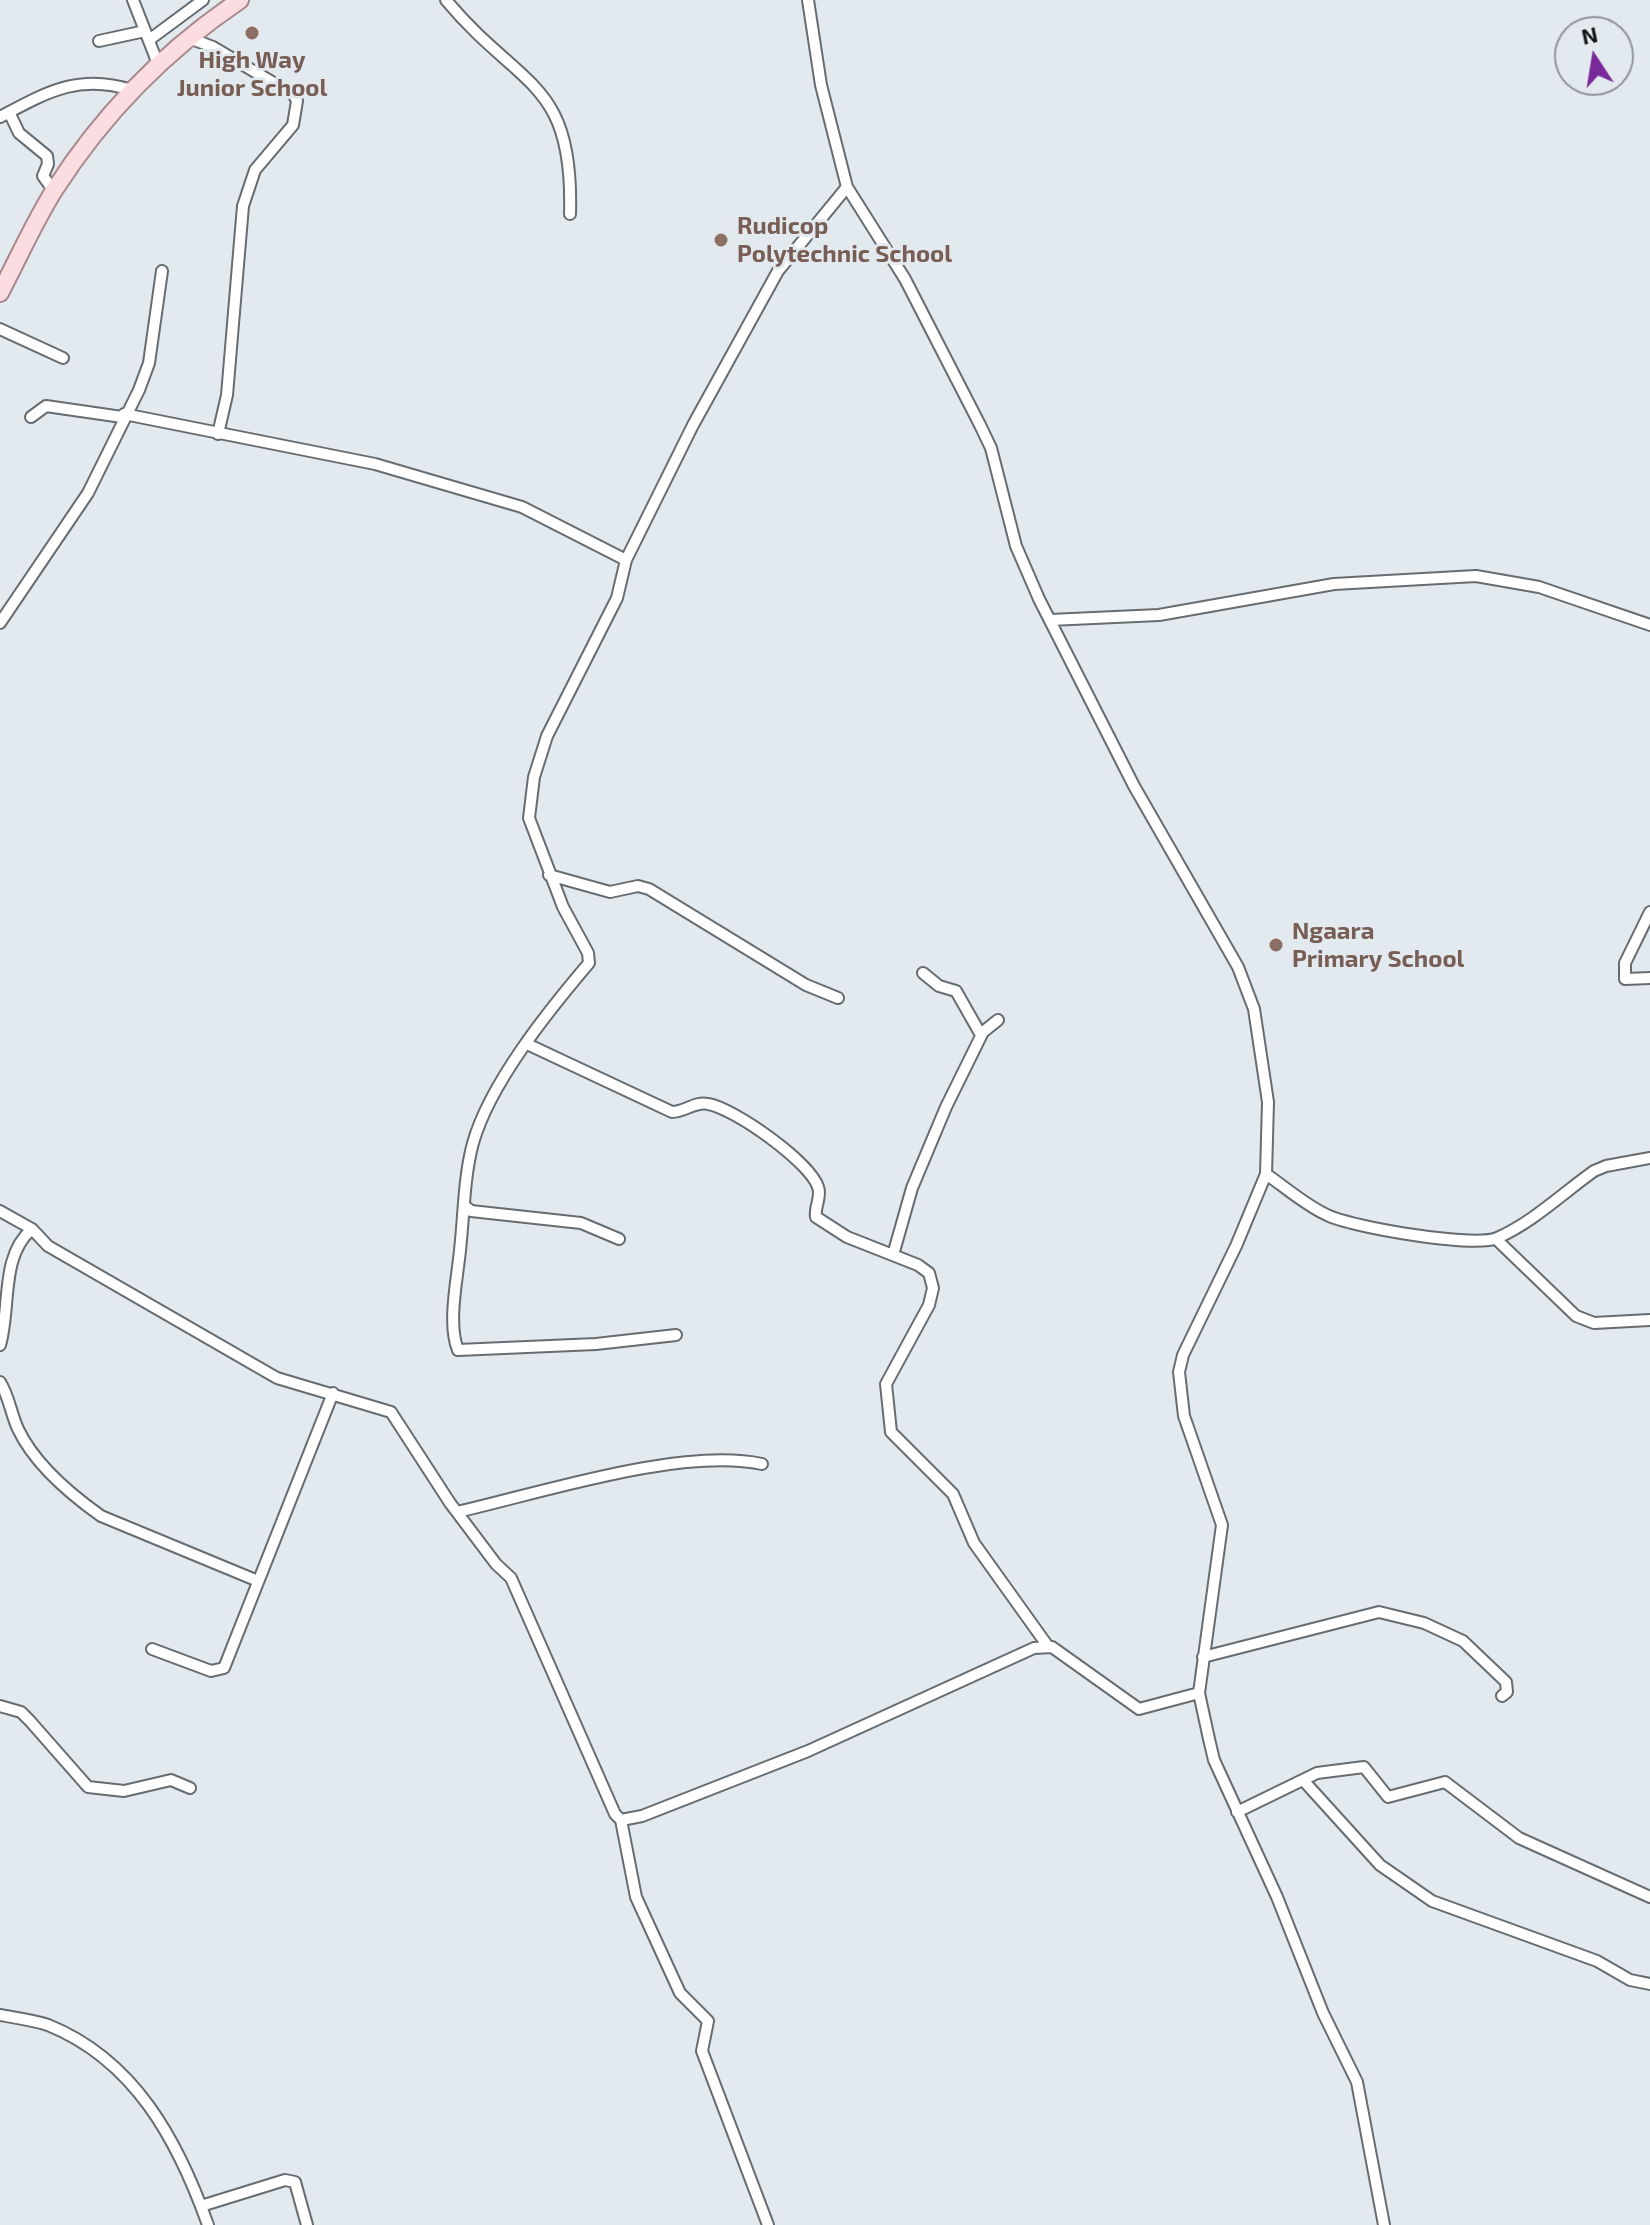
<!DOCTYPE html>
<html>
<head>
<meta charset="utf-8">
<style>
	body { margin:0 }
	#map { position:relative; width:1650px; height:2225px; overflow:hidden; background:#e3eaef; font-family:"Exo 2",sans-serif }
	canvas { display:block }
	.north { position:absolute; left:1554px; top:16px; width:80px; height:80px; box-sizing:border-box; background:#e3eaef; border:2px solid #8f9598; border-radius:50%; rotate:348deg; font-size:22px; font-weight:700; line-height:32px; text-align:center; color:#121516 }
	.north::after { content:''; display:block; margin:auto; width:28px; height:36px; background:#79299a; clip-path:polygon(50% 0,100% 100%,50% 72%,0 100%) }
</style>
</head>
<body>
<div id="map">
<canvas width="1650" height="2225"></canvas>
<div class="north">N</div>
</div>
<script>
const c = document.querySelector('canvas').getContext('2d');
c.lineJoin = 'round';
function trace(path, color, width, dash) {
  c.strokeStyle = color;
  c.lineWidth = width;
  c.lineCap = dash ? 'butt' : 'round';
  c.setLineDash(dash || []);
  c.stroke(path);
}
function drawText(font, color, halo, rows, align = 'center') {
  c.font = font + ' "Exo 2",sans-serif';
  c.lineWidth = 6;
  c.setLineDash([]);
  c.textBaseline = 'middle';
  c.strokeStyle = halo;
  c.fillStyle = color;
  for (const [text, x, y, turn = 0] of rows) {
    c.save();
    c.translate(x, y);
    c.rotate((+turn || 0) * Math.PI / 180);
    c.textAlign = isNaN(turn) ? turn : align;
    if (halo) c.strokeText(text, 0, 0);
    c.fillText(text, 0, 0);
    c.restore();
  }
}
const minor = new Path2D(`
	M133 0 158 64
	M446 0C520 89 574 79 570 214
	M808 0 821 85 847 187 905 279 980 425 991 448 1016 546 1039 599 1134 786 1238 967 1254 1009 1268 1102 1266 1174 1236 1246 1183 1355 1179 1372 1184 1416 1222 1525 1199 1693 1209 1739 1214 1760 1277 1897 1323 2013 1357 2082 1384 2225
	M189 38 213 47 294 95 297 101 293 125 255 170 243 206 227 395 218 434
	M149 40 203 0
	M99 41 145 31
	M9 112 19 133 47 156 48 164 43 176 54 191
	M0 117C47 92 79 73 132 90
	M0 329 63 358
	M124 414 375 464 522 507 626 560
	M31 417 46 406 122 417
	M1050 620 1159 615 1334 584 1476 576 1539 587 1650 625
	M0 623 88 493 139 390 149 363 162 271
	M549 875 610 892 638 886 649 889 806 985 838 998
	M1650 912 1625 963V979L1650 978
	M923 973 939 986 956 991 981 1035
	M527 1044 672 1112C685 1112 695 1101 708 1104 734 1108 810 1162 818 1187 822 1198 814 1206 816 1217L847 1237 918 1265 929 1273 933 1288 929 1305 886 1384 891 1432 953 1494 974 1543 1047 1645
	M1266 1174C1285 1187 1305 1205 1327 1215 1351 1227 1474 1248 1497 1238 1532 1223 1563 1193 1594 1171L1606 1166 1650 1158
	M466 1207 471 1211 581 1223 619 1239
	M0 1211 32 1229 48 1246 277 1378 391 1412 450 1503 496 1564 511 1578 615 1814 621 1820 642 1816 808 1751 1034 1648 1052 1647 1139 1709 1199 1693
	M1496 1239 1576 1316 1594 1323 1650 1320
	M893 1255 912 1188 946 1107 983 1032 998 1020
	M676 1335 596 1344 458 1350C448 1326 456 1285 459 1259 464 1221 463 1180 473 1143 490 1083 549 1010 589 963L588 953 563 907 529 818 534 777 547 736 617 598 626 560 693 425 778 271 847 187
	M0 1345C11 1307 0 1256 32 1229
	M0 1382C9 1396 11 1414 18 1429 35 1465 70 1494 101 1516L258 1581
	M457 1512C541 1493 680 1447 762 1464
	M152 1649 211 1671 224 1668 333 1393
	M1203 1657 1379 1612 1424 1623 1463 1641 1506 1682 1507 1692 1502 1696
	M0 1706 21 1712 30 1721 88 1787 124 1791 171 1780 190 1788
	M1303 1780 1380 1865 1432 1901 1597 1961 1630 1980 1650 1984
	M1237 1812 1317 1773 1364 1767 1388 1797 1445 1782 1519 1838 1650 1897
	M621 1820 636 1897 680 1993 708 2021 702 2051 768 2225
	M0 2015C16 2018 33 2020 48 2025 135 2060 178 2141 208 2225
	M201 2206 285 2180 295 2182 307 2225`);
const primary = new Path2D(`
	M0 293C18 259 34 222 55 189 103 114 166 50 240 0`);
const markers = [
	[252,33,8,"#8d6e63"],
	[721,240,8,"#8d6e63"],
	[1276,945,8,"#8d6e63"]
];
const educationNames = [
	["High Way",252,60,"center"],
	["Junior School",252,88,"center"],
	["Rudicop",737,226],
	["Polytechnic School",737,254],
	["Ngaara",1292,931],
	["Primary School",1292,959]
];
trace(minor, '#666c70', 14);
trace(primary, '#a8888d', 20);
trace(minor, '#fff', 10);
trace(primary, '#fbdde1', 16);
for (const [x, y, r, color] of markers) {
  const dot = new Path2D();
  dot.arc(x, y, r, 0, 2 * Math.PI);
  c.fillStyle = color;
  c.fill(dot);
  trace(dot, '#e3eaef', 3);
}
drawText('bold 24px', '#785e54', '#e3eaef', educationNames, 'left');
</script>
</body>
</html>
